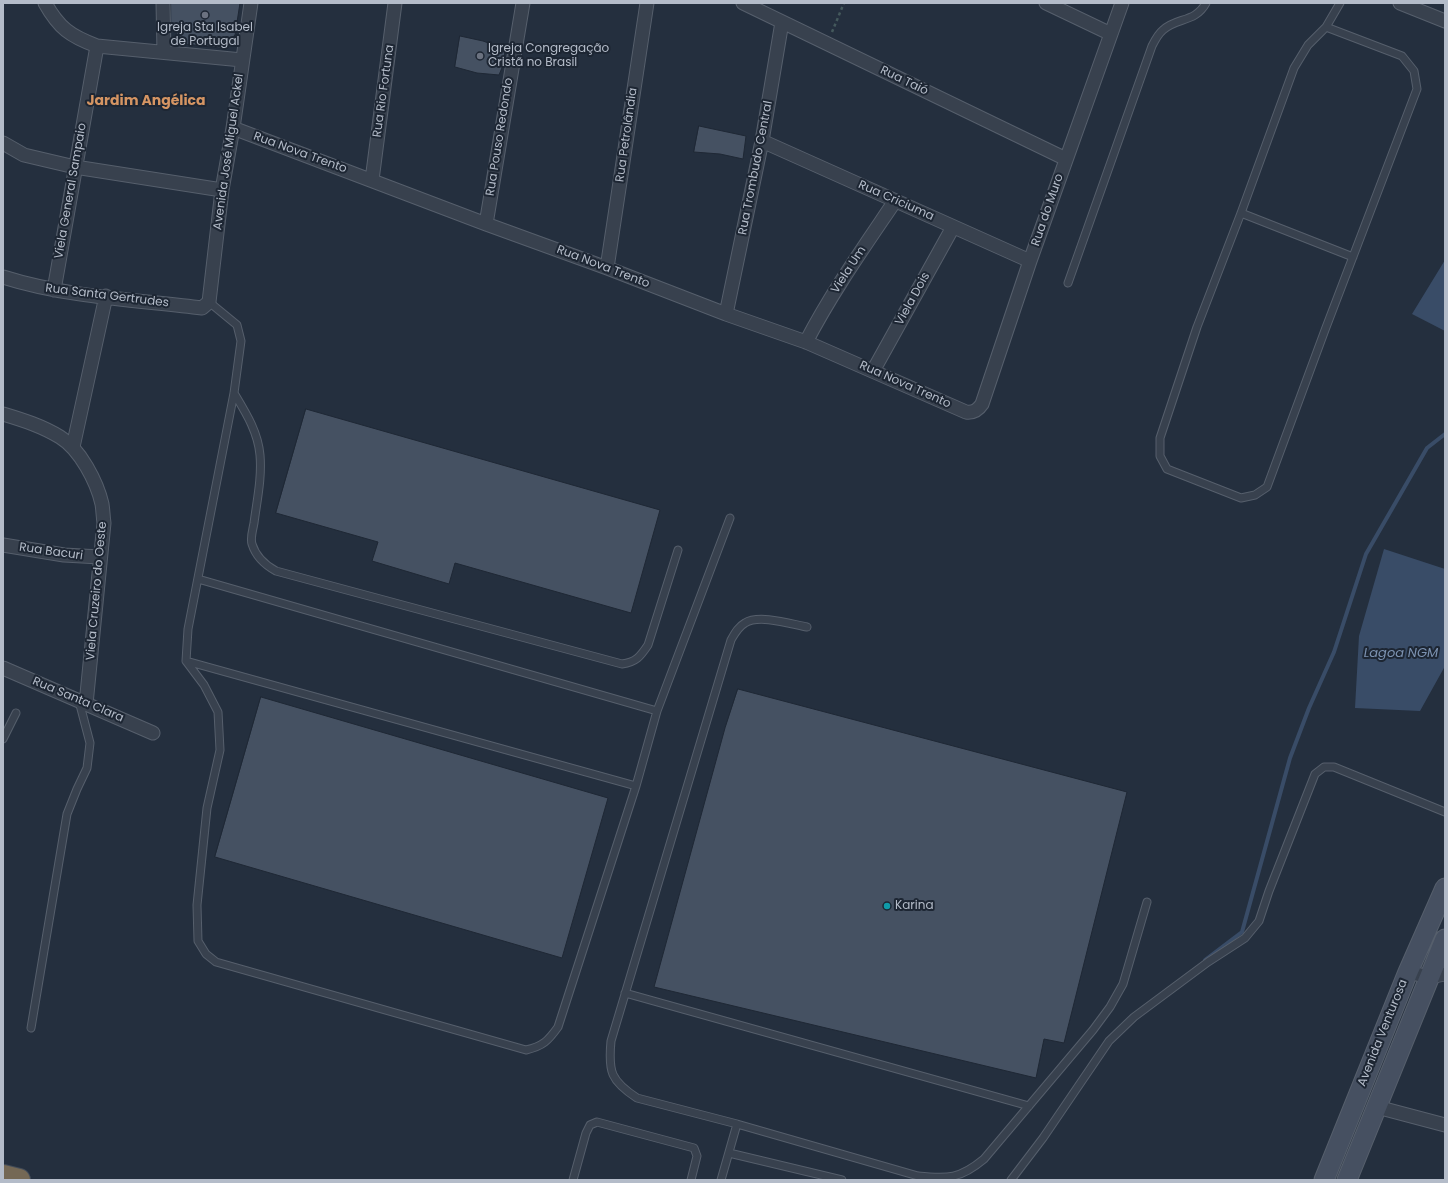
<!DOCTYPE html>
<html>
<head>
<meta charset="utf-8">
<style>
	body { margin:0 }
	#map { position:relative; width:1448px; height:1183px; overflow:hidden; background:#242f3e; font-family:Poppins,sans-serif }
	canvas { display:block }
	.frame { position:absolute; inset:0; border:4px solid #b4bcc9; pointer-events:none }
</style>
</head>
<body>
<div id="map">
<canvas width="1448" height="1183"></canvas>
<div class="frame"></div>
</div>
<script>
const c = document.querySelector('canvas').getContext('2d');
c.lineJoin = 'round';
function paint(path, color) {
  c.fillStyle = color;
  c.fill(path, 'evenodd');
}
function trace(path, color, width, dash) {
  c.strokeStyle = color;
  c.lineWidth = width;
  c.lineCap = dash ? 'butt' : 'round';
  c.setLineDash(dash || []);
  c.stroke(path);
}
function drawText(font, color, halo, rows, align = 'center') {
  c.font = font + ' Poppins,sans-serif';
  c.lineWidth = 4;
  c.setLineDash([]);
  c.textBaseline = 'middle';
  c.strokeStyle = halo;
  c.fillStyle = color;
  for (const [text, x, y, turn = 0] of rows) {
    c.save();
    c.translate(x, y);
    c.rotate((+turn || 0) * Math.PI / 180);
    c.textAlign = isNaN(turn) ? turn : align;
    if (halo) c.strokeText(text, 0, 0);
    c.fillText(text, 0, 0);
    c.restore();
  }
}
const water = new Path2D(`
	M1445 260V331L1412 314Z
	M1384 549 1445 569V666L1420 711 1355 708 1359 636Z`);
const stream = new Path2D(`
	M1205 960 1242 932 1290 758 1309 708 1334 652 1366 554 1427 448 1445 434`);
const building = new Path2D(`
	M171 3H240L235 35 220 48 185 44 171 27Z
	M460 36 483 41 505 49 504 63 499 75 477 73 455 67Z
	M699 126 746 136 743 159 720 154 694 152Z
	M306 409 660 510 631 613 455 563 449 584 372 561 378 542 276 513Z
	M738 689 1127 792 1064 1043 1044 1039 1036 1078 654 987 725 728Z
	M261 697 608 798 562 958 215 857Z`);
const path = new Path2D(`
	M832 32 844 3`);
const lane = new Path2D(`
	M1326 27 1402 56 1414 71 1417 89 1325 330 1267 487 1255 495 1241 498 1167 469 1160 456V438L1197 327 1241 213 1294 68 1308 45 1326 27 1340 3
	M1241 213 1353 257
	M1068 283 1152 46C1155 40 1158 34 1163 30 1177 17 1195 23 1206 3
	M209 302 237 325 241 341 234 393 188 629 186 661 204 685 218 712 220 750 207 808 197 905 198 941 206 954 216 962 526 1050C543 1046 548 1041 558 1027L636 786 657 711 730 518
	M234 393C246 413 258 432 260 455 262 478 257 500 254 523 253 529 250 538 252 544 256 557 265 565 276 571L622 664C636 662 640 657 648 645L678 550
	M198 579 657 711
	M807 627C791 624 759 614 745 623 738 627 735 633 731 640L611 1041C608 1072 611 1081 637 1098L737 1124 918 1176C948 1179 960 1179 984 1159L1093 1030 1110 1007 1123 984 1147 902
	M186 661 636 786
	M3 739 16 713
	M625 993 1029 1106
	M31 1028 67 814 77 789 87 768 90 743 79 701
	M729 1153 842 1180
	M573 1180 586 1133 590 1125 597 1122 694 1148 697 1156 691 1180
	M721 1180 737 1124
	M1011 1180 1043 1138 1109 1041 1134 1017 1208 962 1245 938 1259 921 1269 891 1315 774 1324 767H1334L1445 812`);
const street = new Path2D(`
	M45 3C59 28 70 36 97 46L242 60
	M163 3 164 52
	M743 3 1066 159
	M1046 3 1111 34
	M1400 3 1445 21
	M233 128 486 224 607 268 726 314 806 342 966 412C974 413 978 410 982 404L1030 261 1122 3
	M762 141 1030 261
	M3 143 24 155 75 167 222 190
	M372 180 395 3
	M486 224 523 3
	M607 268 647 3
	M3 277C66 297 137 300 202 308L209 302 222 190 233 128 251 3
	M54 290 97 46
	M726 314 762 141 782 22
	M806 342C832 292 864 247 895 201
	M873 371 953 227
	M3 414C23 420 42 426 60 437 80 449 97 482 102 504 103 510 103 516 104 523L86 704
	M73 447 106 296
	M3 545 64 555 100 557
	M3 668 153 733
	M1408 972 1429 977 1445 974
	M1377 1107 1445 1125`);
const secondary = new Path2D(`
	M1324 1180 1408 972 1445 888
	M1347 1180 1445 939`);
const highway = new Path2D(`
	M3 1176 19 1180`);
const markers = [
	[205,15,4,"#6b7280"],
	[480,56,4,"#6b7280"],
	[887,906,4,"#0f9aa8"]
];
const poiNames = [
	["Igreja Sta Isabel",205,28,"center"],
	["de Portugal",205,42,"center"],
	["Igreja Congregação",488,49],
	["Cristã no Brasil",488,63],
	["Karina",895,906]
];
const streetNames = [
	["Rua Taió",904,81,26],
	["Rua Rio Fortuna",384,91,-82],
	["Rua Petrolândia",627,135,-82],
	["Rua Pouso Redondo",500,137,-81],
	["Avenida José Miguel Ackel",229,152,-82],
	["Rua Nova Trento",300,153,20],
	["Rua Trombudo Central",756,168,-79],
	["Viela General Sampaio",71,191,-80],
	["Rua Criciuma",896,201,24],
	["Rua do Muro",1048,210,-71],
	["Rua Nova Trento",603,267,21],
	["Viela Um",849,270,-57],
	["Rua Santa Gertrudes",107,296,7],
	["Viela Dois",913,299,-61],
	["Rua Nova Trento",905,385,24],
	["Rua Bacuri",51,552,8],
	["Viela Cruzeiro do Oeste",97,591,-85],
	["Rua Santa Clara",78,700,23],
	["Avenida Venturosa",1383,1033,-68]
];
const waterNames = [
	["Lagoa NGM",1401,654]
];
const quarterNames = [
	["Jardim Angélica",146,101]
];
paint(water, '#394c67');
trace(stream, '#394c67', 4);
paint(building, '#455162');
trace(building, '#1f2835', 1);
trace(lane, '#565f6c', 9);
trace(street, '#565f6c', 15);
trace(secondary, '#565f6c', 21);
trace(highway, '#434c59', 24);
trace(path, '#44595c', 2.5, [3, 3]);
trace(lane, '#38414e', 7);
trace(street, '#38414e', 13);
trace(secondary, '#465061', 19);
trace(highway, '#746855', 22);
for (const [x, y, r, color] of markers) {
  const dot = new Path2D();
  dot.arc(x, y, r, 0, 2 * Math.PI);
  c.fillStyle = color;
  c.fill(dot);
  trace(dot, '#1d2633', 1.5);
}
drawText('12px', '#b4bcc9', '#1d2633', poiNames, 'left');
drawText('12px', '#b4bcc9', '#1d2633', streetNames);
drawText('italic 13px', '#7c92b1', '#1d2633', waterNames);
drawText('bold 14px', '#d59563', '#1d2633', quarterNames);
</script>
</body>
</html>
